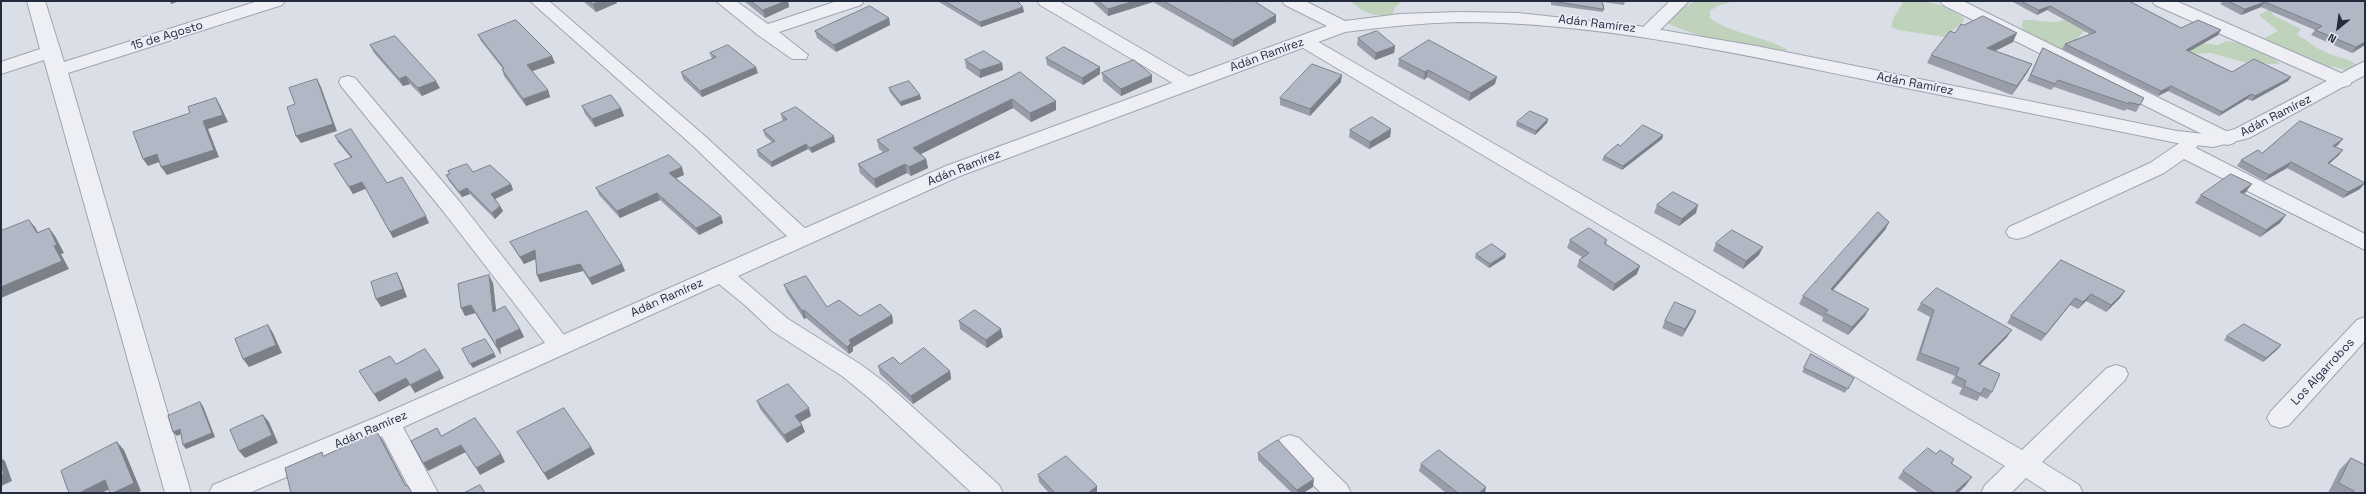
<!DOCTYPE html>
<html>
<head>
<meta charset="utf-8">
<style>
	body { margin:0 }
	#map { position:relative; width:2366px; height:494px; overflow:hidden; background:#dadee7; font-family:"Space Grotesk",sans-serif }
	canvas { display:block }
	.frame { position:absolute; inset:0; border:2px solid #232b3e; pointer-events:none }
	.north { position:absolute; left:2318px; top:8px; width:40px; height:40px; -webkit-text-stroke:3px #eaedf5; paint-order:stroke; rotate:209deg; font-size:11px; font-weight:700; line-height:16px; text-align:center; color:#232b3e }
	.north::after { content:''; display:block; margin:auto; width:14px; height:18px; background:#232b3e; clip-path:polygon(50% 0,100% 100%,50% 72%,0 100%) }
</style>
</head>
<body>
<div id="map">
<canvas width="2366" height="494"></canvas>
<div class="frame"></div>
<div class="north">N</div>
</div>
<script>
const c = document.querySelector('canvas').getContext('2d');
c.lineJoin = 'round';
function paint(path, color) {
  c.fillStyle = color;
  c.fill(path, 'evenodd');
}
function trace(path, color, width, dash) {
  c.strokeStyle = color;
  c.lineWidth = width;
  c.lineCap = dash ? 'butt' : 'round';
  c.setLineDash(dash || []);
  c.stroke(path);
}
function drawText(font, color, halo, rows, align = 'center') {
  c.font = font + ' "Space Grotesk",sans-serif';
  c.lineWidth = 3.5;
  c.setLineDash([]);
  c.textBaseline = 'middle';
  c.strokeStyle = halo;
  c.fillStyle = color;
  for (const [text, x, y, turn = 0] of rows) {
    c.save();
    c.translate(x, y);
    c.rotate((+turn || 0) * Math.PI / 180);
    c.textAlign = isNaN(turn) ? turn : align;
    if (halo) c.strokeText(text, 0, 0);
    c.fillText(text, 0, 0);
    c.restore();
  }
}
const green = new Path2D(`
	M1351 1H1402L1395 8 1392 15C1375 17 1364 14 1351 1Z
	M1695 1H1734L1717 6 1710 11V18C1728 33 1764 36 1788 50 1756 55 1690 35 1661 20Z
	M1904 1C1931 1 1941 3 1964 18L1963 22 1945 37 1898 30 1891 27 1894 17Z
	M2066 1 2099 33 2083 32 2066 52 2049 49 2025 35 2022 27 2023 20C2040 18 2055 28 2070 16Z
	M2270 9 2273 15 2301 29 2297 35C2307 40 2312 45 2321 50 2335 58 2348 57 2361 68L2353 72 2335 67H2320L2270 47 2263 39 2278 31 2259 15Z
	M2226 41C2246 43 2266 50 2280 64H2251L2211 53 2197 54 2181 51 2202 43 2218 45Z`);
const minor = new Path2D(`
	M27 1H45L64 62 258 1H285L282 5 68 73 191 493H165L44 60 1 74V62L40 49Z
	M530 1H549L706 137 810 233 813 238 810 243 802 245 794 243 692 145Z
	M716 1H736L768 24 837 1H864L861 5 779 32 808 55 806 59H792L758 35Z
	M1037 1H1059L1195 80 1198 84 1195 88 1188 90 1181 88 1040 5Z
	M1670 1H1689L1656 34H1644L1641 30 1644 26Z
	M1940 1H1963L2234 135 2237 139 2234 143 2227 145 2220 143 1943 5Z
	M2152 1H2176L2350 77 2352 81 2350 85 2343 87 2336 85 2155 5Z
	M1304 36 1310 37 2022 450 2107 368 2116 365 2125 368 2128 374 2125 380 2042 462 2079 485 2083 493H2049L2026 478 2011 493H1981L1985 485 2005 466 1298 45 1295 41 1298 37Z
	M348 76 355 78 459 201 568 340 572 346 568 352 560 355 552 352 443 211 341 86 339 82 341 78Z
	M2192 134 2199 136 2202 140 2196 148 2365 234V250L2184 159 2164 173 2025 237 2017 239 2009 237 2006 232 2009 227 2150 163 2178 144 2185 136Z
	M2365 317V341L2289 425 2280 428 2271 425 2267 418 2271 411 2357 320Z
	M388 413 397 416 438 493H412L375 423 379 416Z
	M1290 435 1299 438 1347 485 1351 493H1321L1281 452 1277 445 1281 438Z`);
const tertiary = new Path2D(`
	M1282 1H1305L1345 21 1400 14 1459 12 1518 13 1638 26 1756 46 2177 131 2213 135 2235 129 2365 61V75L2249 138 2213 147 2177 143C2070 121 1964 100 1857 78 1726 51 1593 22 1459 22 1421 23 1383 27 1345 32L960 176 738 276 788 319 860 364 887 384 999 485 1003 493H972L869 398 842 376 772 331 746 306 719 284 397 430 249 493H209L213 485 379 416 946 166 1327 26 1285 5Z`);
const wall = new Path2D(`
	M583 1H616L617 3 596 12Z
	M744 1H788L789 7 765 18Z
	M939 1H1017L1024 12 981 27 939 2Z
	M1092 1H1227L1276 15V22L1233 47 1153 2 1108 16Z
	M1551 1H1625L1624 5 1603 2 1604 9 1603 12 1551 5Z
	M2011 1H2129L2181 28 2218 35 2189 51 2232 72 2288 81 2252 101 2247 99 2219 116 2168 91 2158 96 2062 49 2065 44 2090 34 2047 10 2037 15Z
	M2223 1H2365V45L2352 53 2311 35 2315 30 2261 7 2241 15 2220 4Z
	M889 18 890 25 836 52 817 38 815 31Z
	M1955 33 2013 42 1995 51 2032 64 2027 73 2012 95 1927 63 1931 55Z
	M478 35 555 63 532 71 548 90 550 97 526 106 504 76 502 69H503L481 41Z
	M1358 38 1395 46 1394 53 1375 60 1357 45Z
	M370 45 440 88 422 96 410 84 403 86 374 53Z
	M2043 48 2144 98 2136 112 2126 109 2125 111 2054 87 2051 90 2027 81Z
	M710 53 758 73 702 97 683 79 681 72 712 59Z
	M1046 58 1100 67V74L1083 85 1047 65Z
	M1399 59 1495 84 1469 101 1427 77 1424 80 1398 66Z
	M965 60 1002 63 1003 70 980 78 966 68Z
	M1102 73 1152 75V82L1121 96 1103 81Z
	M1009 78 1056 101V110L1031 122 1013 108 921 154 926 159 928 168 911 176 907 173 876 188 860 173 858 164 883 152 879 149 877 140Z
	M1341 82 1310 116 1280 105V98Z
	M889 88 920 95 921 99 901 106 890 92Z
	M582 106 621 108 624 116 595 127 585 114Z
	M781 114 835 142 812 153 808 149 772 167 758 156 757 150 772 142 765 136 763 130 784 121 782 119Z
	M1548 119 1547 123 1535 135 1516 126 1517 122Z
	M1391 129 1390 137 1369 149 1349 137 1350 130Z
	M1663 135 1662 139 1622 170 1602 160 1604 156 1620 146Z
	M335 136 387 183 429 223 393 238 366 189 353 194 334 164 351 158 338 142Z
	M2338 145 2335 147 2343 150 2338 156 2329 164 2360 189 2343 198 2287 168 2264 181 2237 166 2241 160 2262 153Z
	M448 171 473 172 511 184 513 190 495 199 500 206 503 211 495 219 470 194 462 197 449 181 446 175 449 174Z
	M684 175 676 178 721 216 723 223 699 235 660 200 620 218 599 195 596 188Z
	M2246 192 2244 194 2280 223 2260 237 2195 203 2201 195Z
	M1657 205 1696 213 1679 226 1654 213Z
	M1889 222 1885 230 1833 290 1865 316 1848 335 1822 321 1823 317 1799 304 1803 296Z
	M1570 240H1607L1606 244 1637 274 1613 291 1577 267 1579 260 1582 257 1567 248Z
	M510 242 622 264 625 271 592 285 583 271 540 282 537 275 536 259 524 264 514 249Z
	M1716 243 1759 255 1743 269 1713 251Z
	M1476 254 1505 258 1489 268 1475 258Z
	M2061 260 2125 291 2120 298 2106 312 2086 301 2078 309 2070 305 2041 341 2007 323 2011 316Z
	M493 283 496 310 520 329 524 337 500 348 501 355 475 313 465 316Z
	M784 285 827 307 860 316 892 315 893 323 853 347V351L849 354 806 318 804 319 787 293Z
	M1921 303 2007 337 1980 365 1992 392 1987 399 1980 396 1977 401 1959 394 1962 388 1951 383 1955 376 1916 360 1930 317 1917 310Z
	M1696 311 1693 318 1682 337 1662 328 1665 321Z
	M959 321 1003 337 987 348 960 329Z
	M2227 336 2281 345 2278 349 2263 362 2224 340Z
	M1811 354 1854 378 1845 393 1802 372Z
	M900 364 950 371 951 379 913 404 880 374 878 366Z
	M757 401 811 416 800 422 802 425 805 432 787 443 760 409Z
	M517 432 591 447 595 454 548 480 522 440Z
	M1258 453 1313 487 1303 493H1292L1258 460Z
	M1936 454 1954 459 1952 464 1966 485 1958 493H1919L1898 478 1903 471Z
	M2351 458 2365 493H2328L2340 469Z
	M1421 464 1485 493H1446L1419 471Z
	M1038 475 1097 486V493H1049L1039 482Z`);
const shadedWall = new Path2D(`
	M170 1H180L171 4Z
	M601 1H616L617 3 596 12 593 4Z
	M786 1H788L789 7 765 18 763 10Z
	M1134 1H1153V2L1108 16V9Z
	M2265 2 2261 7 2241 15 2245 9Z
	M2050 6 2047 10 2037 15 2039 10Z
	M1023 7 1024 12 981 27 980 22Z
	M1276 15V22L1233 47V40Z
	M889 18 890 25 836 52 834 45Z
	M2221 30 2218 35 2183 55 2186 50Z
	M2017 33 2013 42 1983 57 1987 48Z
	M2365 42V45L2352 53 2356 47Z
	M1395 46 1394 53 1375 60 1376 53Z
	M552 56 555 63 530 72 527 65Z
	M1002 63 1003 70 980 78V70Z
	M2032 64 2027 73 2012 95 2017 86Z
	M756 67 758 73 702 97 700 91Z
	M1100 67V74L1083 85 1082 78Z
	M1428 70 1427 77 1424 80 1425 72Z
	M1152 75V82L1121 96V89Z
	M1342 75 1341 82 1310 116V109Z
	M406 76 410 84 403 86 399 79Z
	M1497 77 1495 84 1469 101 1471 93Z
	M2291 77 2288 81 2252 101 2255 96Z
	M317 79 321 87 337 131 301 143 296 136Z
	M436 81 440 88 422 96 418 88Z
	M2171 86 2168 91 2158 96 2161 91Z
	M548 90 550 97 526 106 523 99Z
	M2251 94 2247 99 2219 116 2222 112Z
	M920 95 921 99 901 106 900 102Z
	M216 98 220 105 228 122 208 129 219 157 167 175 161 167 203 121Z
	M1012 99 1013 108 915 157 913 148Z
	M1056 101V110L1031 122 1030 113Z
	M621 108 624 116 595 127 592 119Z
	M1548 119 1547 123 1535 135 1536 131Z
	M1391 129 1390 137 1369 149 1370 142Z
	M1663 135 1662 139 1622 170 1623 166Z
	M834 136 835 142 812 153 810 148Z
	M2343 139 2338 145 2329 152 2333 146Z
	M806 144 808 149 772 167 771 162Z
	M2343 150 2338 156 2323 169 2328 163Z
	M157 154 162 161 148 166 143 159Z
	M926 159 928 168 911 176 909 167Z
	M2291 162 2287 168 2264 181 2269 175Z
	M905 164 907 173 876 188 874 179Z
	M682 167 684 175 672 180 669 173Z
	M362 182 366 188 353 194 349 187Z
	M2365 183 2360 189 2343 198 2348 192Z
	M511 184 513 190 493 200 491 194Z
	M2252 184 2246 192 2234 199 2240 192Z
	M467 188 470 194 462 197 459 192Z
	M657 193 660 200 620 218 617 211Z
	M1698 205 1696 213 1679 226 1682 219Z
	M500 206 503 211 495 219 492 213Z
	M2286 215 2280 223 2260 237 2266 230Z
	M426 216 429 223 393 238 390 232Z
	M721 216 723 223 699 235 696 228Z
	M29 220 35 227 43 241 37 233Z
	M1889 222 1885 230 1827 297 1831 289Z
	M49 228 55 236 64 253 61 254 69 269 1 298V287Z
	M1763 247 1759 255 1743 269 1746 261Z
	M535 250 538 258 524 264 520 257Z
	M1506 254 1505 258 1489 268 1490 264Z
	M580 264 583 271 540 282 537 275Z
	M622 264 625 271 592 285 589 278Z
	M1640 266 1637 274 1613 291 1615 284Z
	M397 273 401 281 407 297 381 307 376 299Z
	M489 275 493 283 497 319 493 312Z
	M2125 291 2120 298 2106 312 2111 305Z
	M2091 294 2086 301 2078 309 2083 302Z
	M2075 298 2070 305 2041 341 2046 334Z
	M471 305 475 313 465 316 461 308Z
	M1869 309 1865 316 1848 335 1852 327Z
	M804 310 806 318 804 319 802 311Z
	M1696 311 1693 318 1682 337 1685 329Z
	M892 315 893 323 853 347V351L849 354 847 347 849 340Z
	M268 325 273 333 282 353 249 367 243 359Z
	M520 329 524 337 500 348 501 355 497 347 496 340Z
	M1001 329 1003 337 987 348 986 340Z
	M2012 330 2007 337 1973 371 1978 364Z
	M2281 345 2278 349 2263 362 2266 358Z
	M494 353 496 357 473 368 470 364Z
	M440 370 444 378 415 393 410 385Z
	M950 371 951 379 913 404 911 396Z
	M406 378 410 385 379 402 374 394Z
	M200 402 203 406 215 437 186 449 183 445Z
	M809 408 811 416 797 424 795 416Z
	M263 415 269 422 278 443 245 458 239 451Z
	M802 425 805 432 787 443 784 435Z
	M180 429 183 433 177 436 173 432Z
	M377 432 383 441 410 493 405 485Z
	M117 442 124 450 141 491 136 493H113Z
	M461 445 466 452 428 471 423 463Z
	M591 447 595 454 548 480 544 473Z
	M501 454 505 462 480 475 476 468Z
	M1 458 5 461 12 481 1 486Z
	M1972 477 1966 485 1958 493H1954Z
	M1314 479 1313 487 1303 493H1297V490Z
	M105 480 112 488 102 493H79Z
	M1097 486V493H1088Z
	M1486 487 1485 493H1479Z`);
const building = new Path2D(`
	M589 1H601L593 4Z
	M751 1H786L763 10Z
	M945 1H1017L1023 7 980 22Z
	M1099 1H1134L1108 9Z
	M1164 1H1227L1228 2 1230 1H1254L1276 15 1233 40Z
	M1552 1H1602L1604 9Z
	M2021 1H2129L2181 28 2198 20 2221 30 2186 50 2232 72 2254 59 2291 77 2255 96 2251 94 2222 112 2171 86 2161 91 2065 44 2096 32 2050 6 2039 10Z
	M2228 1H2365V42L2356 47 2315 30 2322 26 2265 2 2245 9Z
	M870 6 889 18 834 45 815 31Z
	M1983 16 2017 33 1987 48 2032 64 2017 86 1931 55 1950 31 1955 33 1961 24 1964 25Z
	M516 20 552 56 527 65 548 90 523 99 502 69 504 68 478 35Z
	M1377 31 1395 46 1376 53 1358 38Z
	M395 36 436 81 418 88 406 76 399 79 370 45Z
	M1429 40 1497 77 1471 93 1428 70 1425 72 1399 59Z
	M728 45 756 67 700 91 681 72 716 57 710 53Z
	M1064 47 1100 67 1082 78 1046 58Z
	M2043 48 2144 98 2140 105 2129 102V104L2058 80 2055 84 2031 75Z
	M984 51 1002 63 980 70 965 60Z
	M1134 60 1152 75 1121 89 1102 73Z
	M1312 64 1342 75 1310 109 1280 98Z
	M1020 72 1056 101 1030 113 1012 99 913 148 926 159 909 167 905 164 874 179 858 164 889 150 877 140 1009 78Z
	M317 79 333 124 296 136 287 107 295 104 289 88Z
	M909 81 920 95 900 102 889 88Z
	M611 95 621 108 592 119 582 106Z
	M216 98 223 115 203 121 214 150 161 167 157 154 143 159 133 132 190 113 188 107Z
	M796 107 834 136 810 148 806 144 771 162 757 150 775 141 763 130 787 119 781 114Z
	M1530 111 1548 119 1536 131 1517 122Z
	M1372 117 1391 129 1370 142 1350 130Z
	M2300 121 2343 139 2333 146 2343 150 2328 163 2365 183 2348 192 2291 162 2269 175 2241 160 2258 150 2262 153Z
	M1643 125 1663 135 1623 166 1604 156 1618 144 1620 146Z
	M351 129 387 183 402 177 426 216 390 232 362 182 349 187 334 164 352 157 335 136Z
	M669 155 682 167 669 173 721 216 696 228 657 193 617 211 596 188Z
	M467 164 473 172 490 165 511 184 491 194 500 206 492 213 467 188 459 192 446 175 450 174 448 171Z
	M2231 174 2252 184 2240 192 2286 215 2266 230 2201 195Z
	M1673 192 1698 205 1682 219 1657 205Z
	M587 211 622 264 589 278 580 264 537 275 535 250 520 257 510 242Z
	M1878 212 1889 222 1831 289 1869 309 1852 327 1825 313 1828 310 1803 296Z
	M29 220 37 233 49 228 57 245 54 246 62 261 1 287V231Z
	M1589 228 1607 240 1604 243 1640 266 1615 284 1579 260 1589 253 1570 240Z
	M1732 230 1763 247 1746 261 1716 243Z
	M1492 244 1506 254 1490 264 1476 254Z
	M2061 260 2125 291 2111 305 2091 294 2083 302 2075 298 2046 334 2011 316Z
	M397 273 403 289 376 299 371 282Z
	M489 275 493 312 505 306 520 329 496 340 497 347 471 305 461 308 458 284Z
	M806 276 827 307 839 300 860 316 880 304 892 315 849 340 851 343 847 347 804 310 802 311 784 285Z
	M1937 288 2012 330 1978 364 2000 374 1992 392 1984 388 1981 394 1964 386 1966 381 1956 376 1959 368 1920 353 1934 310 1921 303Z
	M1675 302 1696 311 1685 329 1665 321Z
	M975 310 1001 329 986 340 959 321Z
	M2244 324 2281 345 2266 358 2227 336Z
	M268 325 276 345 243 359 235 339Z
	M485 339 494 353 470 364 462 349Z
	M924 348 950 371 911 396 878 366 893 357 900 364Z
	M425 349 440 370 410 385 406 378 374 394 359 371 390 356 396 364Z
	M1811 354 1854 378 1848 389 1804 368Z
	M788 384 809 408 795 416 802 425 784 435 757 401Z
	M200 402 212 433 183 445 180 429 173 432 168 416Z
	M564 408 591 447 544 473 517 432Z
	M263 415 272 435 239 451 230 430Z
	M475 418 501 454 476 468 461 445 423 463 411 441 437 428 441 436Z
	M377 432 405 485 408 486 412 493H291L285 468 322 452 323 456Z
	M1278 440 1314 479 1297 490 1258 453Z
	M117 442 134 483 113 493H110L105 480 79 493H69L61 471Z
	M1928 448 1936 454 1940 450 1954 459 1951 463 1972 477 1954 493H1935L1903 471Z
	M1439 450 1486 487 1479 493H1458L1421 464Z
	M1066 456 1097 486 1088 493H1055L1038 475Z
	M2351 458 2365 465V493H2353L2354 491 2339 483Z
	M1 465 4 474 1 475Z
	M480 485 485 493H464Z`);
const streetNames = [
	["Adán Ramírez",1597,24,7],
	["15 de Agosto",167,36,-17],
	["Adán Ramírez",1267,55,-20],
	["Adán Ramírez",1915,84,11],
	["Adán Ramírez",2276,116,-27],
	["Adán Ramírez",964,168,-22],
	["Adán Ramírez",667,298,-24],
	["Los Algarrobos",2323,372,-47],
	["Adán Ramírez",371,430,-23]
];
paint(green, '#bfd2bb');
trace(minor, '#9fa5b1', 2);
trace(tertiary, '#9fa5b1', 2);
paint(minor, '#edeff5');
paint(tertiary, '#edeff5');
paint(wall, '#989da9');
paint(shadedWall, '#7c8089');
paint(building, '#b1b7c4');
trace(building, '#7c8089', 1);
drawText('12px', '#232b3e', '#eaedf5', streetNames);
</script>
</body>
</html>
